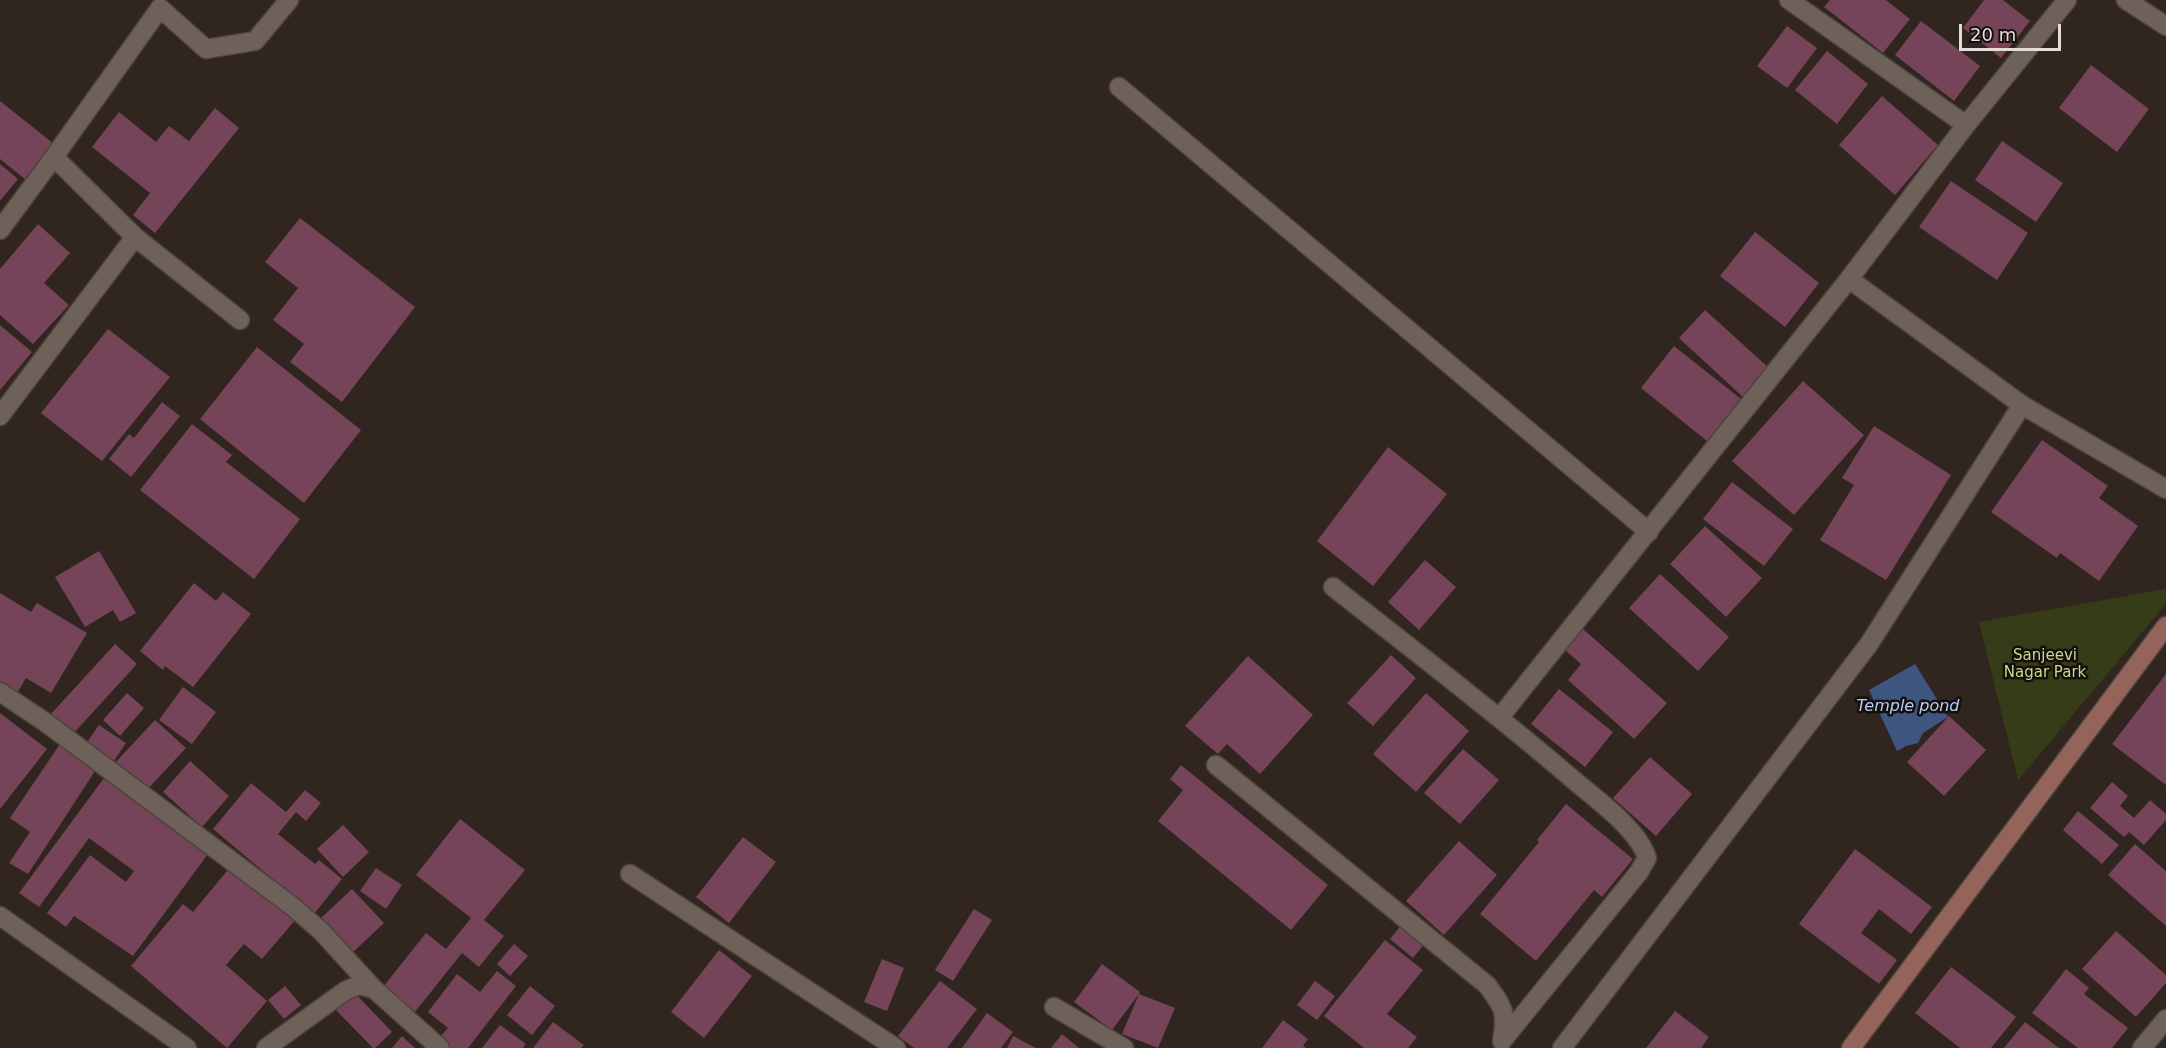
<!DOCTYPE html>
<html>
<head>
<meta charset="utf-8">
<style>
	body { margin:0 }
	#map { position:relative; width:2166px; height:1048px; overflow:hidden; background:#30251f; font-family:"DejaVu Sans",sans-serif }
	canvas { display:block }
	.scale { position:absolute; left:1959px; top:24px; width:102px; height:27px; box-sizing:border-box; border:3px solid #e4dcd8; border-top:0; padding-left:8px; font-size:18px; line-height:21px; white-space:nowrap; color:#e4dcd8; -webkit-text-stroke:4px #140f0d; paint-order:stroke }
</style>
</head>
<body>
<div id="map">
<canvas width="2166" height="1048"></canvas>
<div class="scale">20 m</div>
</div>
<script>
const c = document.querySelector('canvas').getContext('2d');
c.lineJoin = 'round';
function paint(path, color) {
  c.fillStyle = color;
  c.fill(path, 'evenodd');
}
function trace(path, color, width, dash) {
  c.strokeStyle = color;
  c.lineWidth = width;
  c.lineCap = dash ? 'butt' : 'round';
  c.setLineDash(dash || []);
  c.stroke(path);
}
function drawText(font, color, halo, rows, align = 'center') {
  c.font = font + ' "DejaVu Sans",sans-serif';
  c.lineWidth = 5;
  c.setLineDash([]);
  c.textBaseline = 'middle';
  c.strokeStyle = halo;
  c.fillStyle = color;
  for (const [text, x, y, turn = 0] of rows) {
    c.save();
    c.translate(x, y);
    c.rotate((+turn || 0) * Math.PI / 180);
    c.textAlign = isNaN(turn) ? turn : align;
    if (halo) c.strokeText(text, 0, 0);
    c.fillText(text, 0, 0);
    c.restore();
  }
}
const green = new Path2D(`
	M2166 589V604L2018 780 1979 622Z`);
const water = new Path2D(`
	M1915 664 1948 717 1923 733 1918 743 1906 746 1897 751 1869 690Z`);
const building = new Path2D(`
	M1830 0H1886L1910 19 1883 53 1824 7Z
	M1984 0H2003L2030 21 2001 58 1963 28Z
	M1921 21 1980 66 1954 101 1895 55Z
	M1787 26 1817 48 1787 88 1757 66Z
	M1827 51 1868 84 1837 124 1795 90Z
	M2091 65 2149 109 2117 152 2059 108Z
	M1882 96 1938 145 1895 195 1839 145Z
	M0 101 54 144 26 180 0 159Z
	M215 108 239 128 155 233 133 215 150 193 92 147 119 112 156 142 169 126 189 141Z
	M2002 141 2063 183 2036 222 1975 180Z
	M0 164 18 179 0 201Z
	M1951 181 2028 233 1997 280 1919 227Z
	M300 218 415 307 342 402 290 362 304 344 273 320 298 288 265 262Z
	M38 224 70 253 44 283 69 305 33 344 0 315V269Z
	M1755 232 1819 283 1785 327 1720 276Z
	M1705 310 1770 369 1744 398 1679 338Z
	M0 325 32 352 0 390Z
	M108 329 170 377 102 461 41 413Z
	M1674 346 1741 399 1707 441 1641 388Z
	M257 347 361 430 304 503 200 419Z
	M1803 381 1864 435 1794 515 1732 461Z
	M162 402 180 416 131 477 109 459 129 434 134 438Z
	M192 424 232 455 226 462 300 519 254 579 140 490Z
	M1874 426 1951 475 1886 580 1820 540 1854 485 1842 478Z
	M2042 440 2108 486 2099 498 2138 526 2099 581 2060 553 2057 558 1991 512Z
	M1388 447 1447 494 1373 586 1317 541Z
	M1732 482 1793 529 1764 566 1703 519Z
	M1705 526 1762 578 1726 617 1670 564Z
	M99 551 136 613 120 622 113 610 85 627 55 577Z
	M1425 560 1456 587 1419 630 1388 602Z
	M1660 574 1729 637 1698 671 1629 608Z
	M194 583 216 601 223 592 251 614 193 687 165 666 163 670 140 651Z
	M0 593 31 612 37 603 87 633 51 693 26 678 16 695 0 685Z
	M1583 629 1667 703 1634 739 1568 680 1581 664 1564 649Z
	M115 644 137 664 72 735 50 715Z
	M1391 655 1416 678 1373 726 1347 703Z
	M1248 656 1313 715 1260 774 1227 744 1218 754 1185 726Z
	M2166 674V785L2112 744Z
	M183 687 216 712 192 744 159 720Z
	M1559 689 1613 732 1585 767 1531 724Z
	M127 693 144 708 120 736 103 720Z
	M1426 693 1469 731 1416 792 1373 754Z
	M0 713 47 749 0 809Z
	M1949 716 1986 750 1944 796 1907 762Z
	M155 720 186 748 144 793 113 765Z
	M99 725 126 743 112 764 85 745Z
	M60 744 97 768 28 874 9 863 30 832 10 818Z
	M1463 749 1499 780 1460 824 1424 793Z
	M1650 757 1692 794 1656 836 1613 798Z
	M190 761 229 796 202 827 163 792Z
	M1181 765 1328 885 1291 930 1158 821 1183 790 1170 779Z
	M104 778 208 854 133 956 74 916 66 927 47 913 90 855 126 882 134 871 89 838 39 907 19 893Z
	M2112 782 2128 796 2120 806 2134 818 2150 800 2166 814V820L2144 845 2129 832 2124 837 2090 808Z
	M251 783 286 812 305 790 321 803 306 821 296 812 278 834 315 864 319 860 342 879 314 914 213 829Z
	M1566 804 1633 859 1602 897 1594 890 1536 961 1480 914 1539 842 1537 840Z
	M2078 811 2119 845 2102 864 2063 830Z
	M460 819 525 870 484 920 504 936 479 967 462 953 415 1012 383 987 426 933 446 949 471 918 416 875Z
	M343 825 369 852 343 877 317 849Z
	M743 837 776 862 729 923 696 897Z
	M1459 841 1497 875 1444 935 1406 901Z
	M2135 844 2166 871V926L2108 875Z
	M1855 849 1932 907 1911 934 1879 909 1861 933 1897 960 1879 984 1799 924Z
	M232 865 296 919 262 959 244 944 226 965 267 1001 227 1048 131 966 183 904 193 912Z
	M376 868 402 885 386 909 360 891Z
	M352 889 384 923 352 953 320 919Z
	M974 909 992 920 953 981 935 970Z
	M1402 924 1426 942 1413 958 1390 939Z
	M2116 931 2166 975V983L2136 1017 2082 969Z
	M1385 940 1423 970 1387 1014 1417 1037 1408 1048H1364L1324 1016Z
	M514 944 528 956 510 976 497 964Z
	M719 950 752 976 704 1038 671 1012Z
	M882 959 904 968 887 1011 864 1002Z
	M1102 964 1140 992 1139 994 1175 1008 1158 1048 1122 1034 1139 994 1112 1030 1074 1002Z
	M1951 967 2016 1017 1991 1048H1960L1915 1013Z
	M2066 969 2089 988 2084 994 2128 1028 2112 1048H2078L2032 1013Z
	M497 971 516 986 468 1048H449L438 1039 448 1028 428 1012 457 974 480 992Z
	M940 981 977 1009 947 1048H914L898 1036Z
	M1315 981 1335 996 1317 1020 1297 1005Z
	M285 986 301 1005 284 1019 268 1000Z
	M530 986 555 1006 532 1035 507 1015Z
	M352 990 392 1032 375 1048H373L334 1008Z
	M1675 1011 1709 1037 1701 1048H1646Z
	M987 1013 1013 1032 1001 1048H962Z
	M1283 1020 1308 1039 1303 1046 1306 1048H1262Z
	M553 1022 584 1045 581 1048H533Z
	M2025 1022 2059 1048H2004Z
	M500 1025 526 1044 523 1048H482Z
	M1062 1034 1079 1048H1051Z
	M402 1036 415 1048H392Z
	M1013 1036 1036 1048H1007Z`);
const street = new Path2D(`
	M1789 0 1966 125
	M2126 0 2166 26
	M1119 87 1649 532
	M54 157 135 237 240 320
	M0 230 54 157 160 8 206 49 255 41 289 0
	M1849 279 2022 405 2166 489
	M0 416 135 237
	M1333 587C1412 649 1492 710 1569 776 1593 797 1638 828 1647 858L1639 872 1502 1041
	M0 692 45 722 292 906 321 931 374 989
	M1500 717 1849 279 1966 125 2067 0
	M1216 765 1487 985C1504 1008 1507 1012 1502 1041
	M630 874 896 1048
	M0 916 187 1048
	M1054 1007 1124 1048
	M266 1048 345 991 359 985 374 989 440 1048
	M1562 1048 1869 644 2022 405
	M2142 1048 2166 1019`);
const secondary = new Path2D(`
	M1851 1048 2166 626`);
const parkNames = [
	["Sanjeevi",2045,656],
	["Nagar Park",2045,673]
];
const waterNames = [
	["Temple pond",1908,707]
];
paint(green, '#363c18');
paint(water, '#3f5780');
paint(building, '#764458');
trace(street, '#4d443e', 21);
trace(secondary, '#4d443e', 21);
trace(street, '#6e6159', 18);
trace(secondary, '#946359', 18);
drawText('15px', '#cada8b', '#140f0d', parkNames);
drawText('italic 16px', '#b5cdf6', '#140f0d', waterNames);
</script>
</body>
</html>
